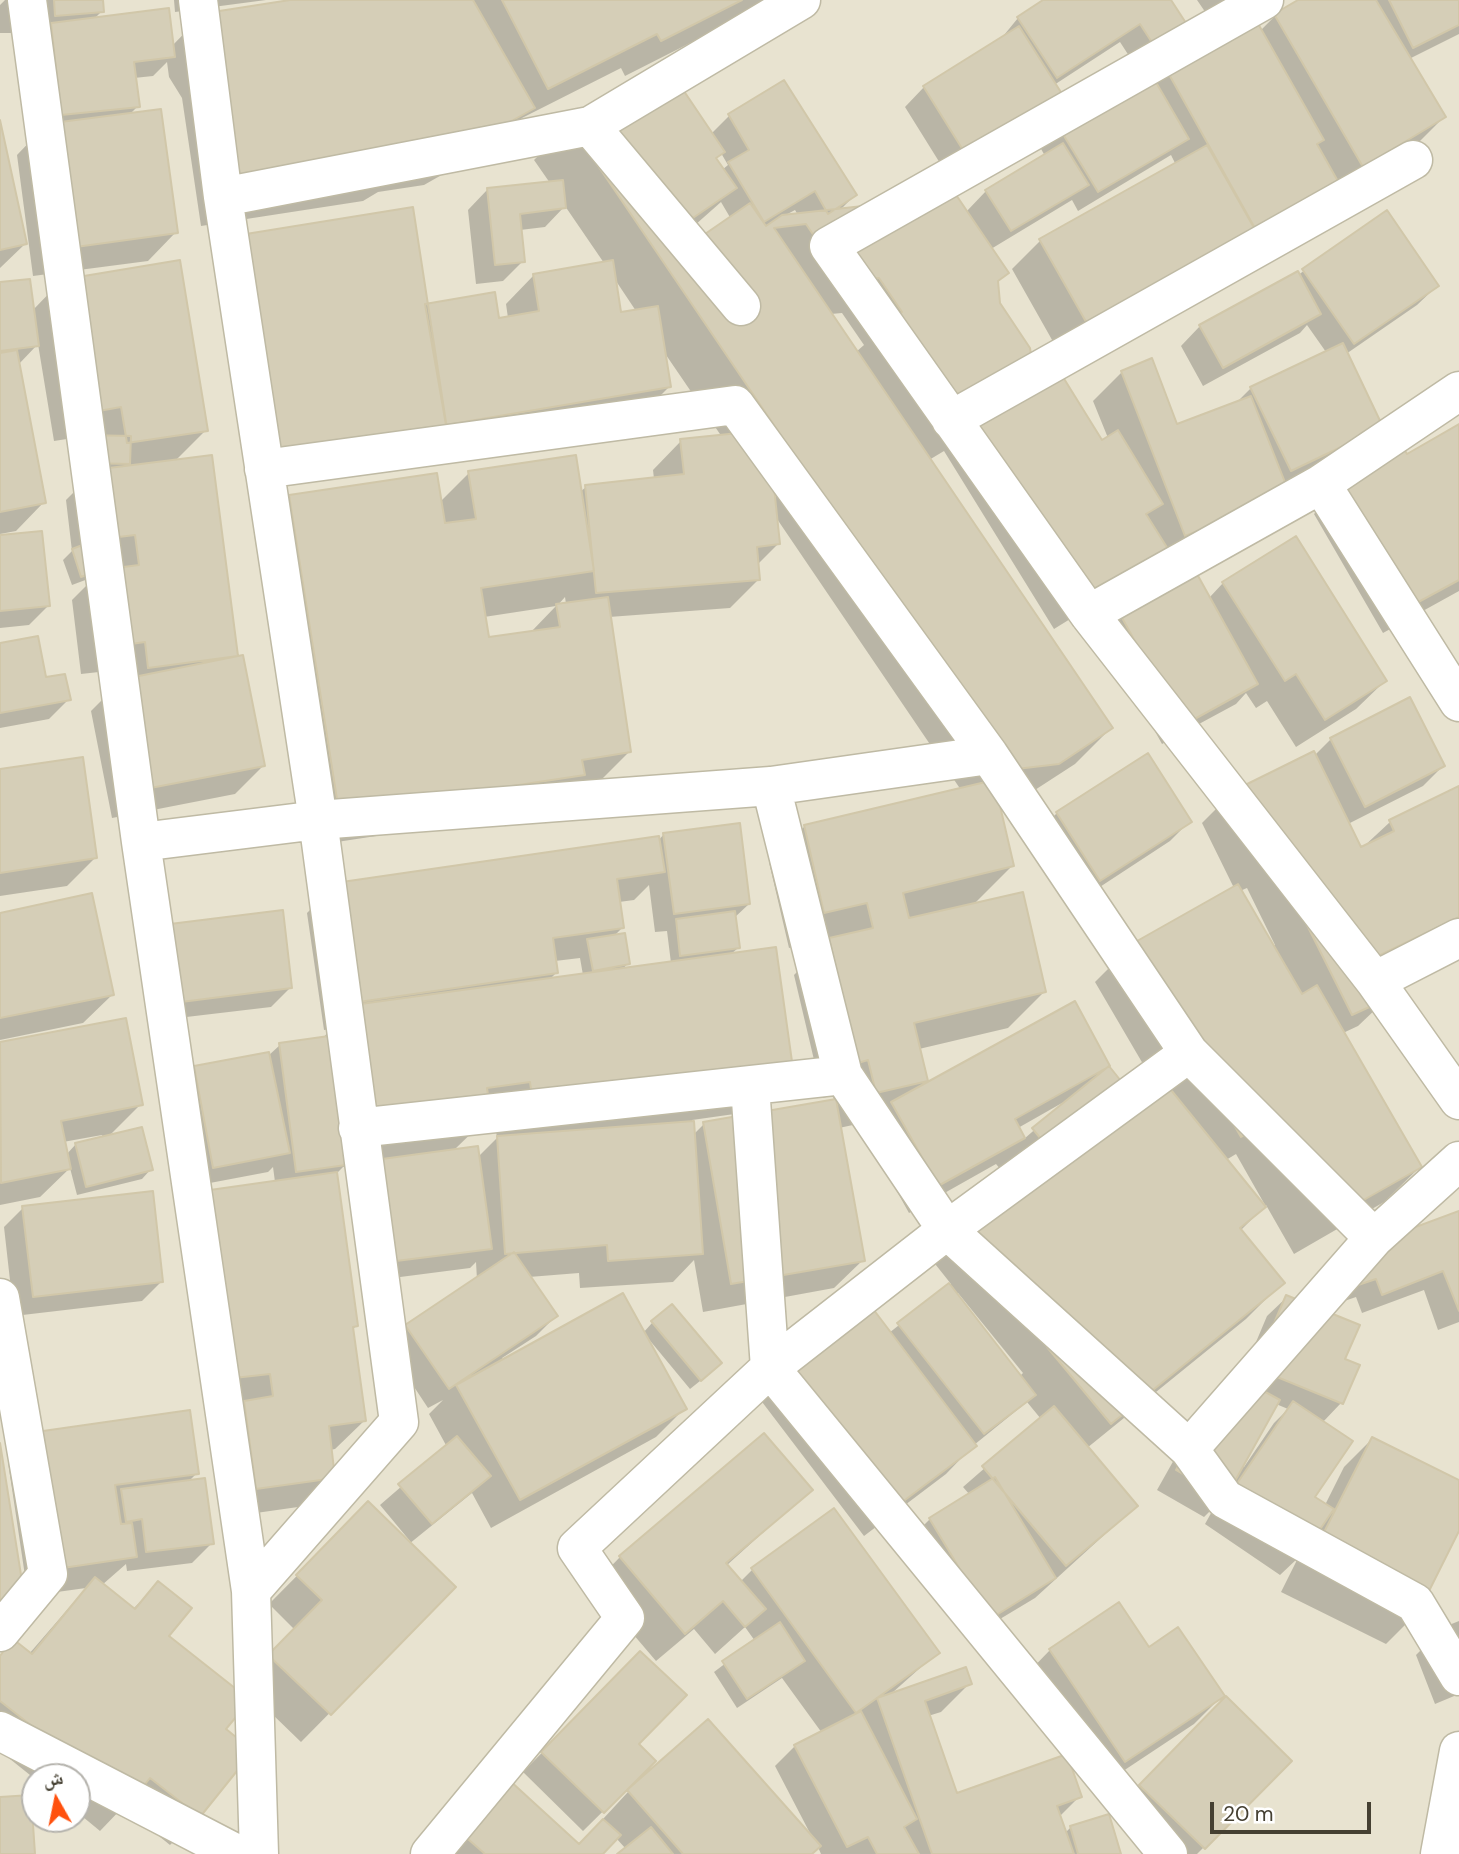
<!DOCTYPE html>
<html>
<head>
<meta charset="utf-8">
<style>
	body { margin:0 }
	#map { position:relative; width:1459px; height:1854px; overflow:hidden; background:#f3f0e2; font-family:"DM Sans","Noto Naskh Arabic",sans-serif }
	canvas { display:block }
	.north { position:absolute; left:21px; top:1763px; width:70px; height:70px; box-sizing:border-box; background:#fff; border:2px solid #b5b3ad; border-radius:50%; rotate:351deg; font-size:19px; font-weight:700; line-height:28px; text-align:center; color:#454032 }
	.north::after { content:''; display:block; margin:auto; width:24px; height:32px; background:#ff510e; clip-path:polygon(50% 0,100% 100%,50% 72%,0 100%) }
	.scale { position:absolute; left:1210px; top:1802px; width:161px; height:32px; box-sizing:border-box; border:4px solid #454032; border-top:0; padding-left:9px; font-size:21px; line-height:24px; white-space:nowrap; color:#454032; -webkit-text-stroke:5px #fff; paint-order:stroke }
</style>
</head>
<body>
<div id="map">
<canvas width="1459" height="1854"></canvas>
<div class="north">ش</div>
<div class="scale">20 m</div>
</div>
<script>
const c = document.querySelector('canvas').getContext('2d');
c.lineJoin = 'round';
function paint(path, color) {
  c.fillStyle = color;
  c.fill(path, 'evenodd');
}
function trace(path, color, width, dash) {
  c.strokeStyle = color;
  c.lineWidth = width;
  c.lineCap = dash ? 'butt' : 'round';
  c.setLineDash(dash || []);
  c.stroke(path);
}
const residential = new Path2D(`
	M0 0H1459V1854H0ZM35 1777H77V1819H35Z`);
const shadow = new Path2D(`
	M5 0H101L102 11 94 19 172 46 201 16 301 0H775L625 76 621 68 522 118 496 144 424 185 378 192 363 201 201 226 182 98 169 77 167 62 153 76 134 78 138 106 129 115 176 232 148 261 33 276 17 155 41 130 26 33H0V5Z
	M174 0H266L175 12Z
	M1046 0H1169L1183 23 1133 62 1120 42 1054 85 948 176 905 107 924 87 1000 40 1018 18Z
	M1197 0H1238L1210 19Z
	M1301 0H1459V34L1409 59 1444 117 1415 146 1060 354 1012 269 1040 241 1176 165 1171 155 1078 211 1072 200 991 249 1007 273 996 283 999 304 1033 379 1102 443 1108 438 1093 401 1122 372 1176 426 1236 403 1251 388 1326 352 1307 325 1300 333 1203 386 1181 346 1200 326 1298 275 1387 213 1437 286 1417 305 1346 354 1381 427 1054 629 944 451 929 460 1111 728 1075 764 1021 799 997 802 1012 866 973 905 1044 992 1008 1028 919 1049 926 1081 919 1088 1108 1065 1141 1109 1160 1093 1095 982 1131 946 1234 888 1202 823 1230 795 1314 756 1331 739 1443 766 1423 786 1348 824 1361 849 1390 822 1459 788V930L1358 1026 1343 1033 1420 1167 1384 1202 1294 1254 1266 1205 1240 1231 1282 1283 1246 1319 1087 1448 1136 1506 1035 1598 970 1637 911 1538 930 1519 970 1495 963 1487 1041 1419 1027 1402 974 1445 946 1474 864 1536 756 1394 889 1333 951 1284 924 1250 1007 1177 996 1164 909 1213 864 1132 876 1120 839 1128 863 1260 834 1288 703 1312 694 1260 673 1282 580 1288 579 1273 529 1277 556 1316 536 1336 502 1358 503 1361 643 1333 652 1323 710 1373 690 1389 647 1337 684 1409 656 1437 491 1528 472 1493 409 1544 454 1587 301 1742 241 1684 295 1630 269 1604 368 1504 408 1543 410 1541 380 1505 447 1447 429 1414 443 1400 428 1408 387 1346 406 1327 477 1280 476 1262 470 1268 377 1280 382 1161 343 1167 336 1174 356 1326 352 1330 364 1421 335 1449 330 1450 333 1478 305 1506 228 1517 206 1406 275 1182 273 1167 268 1172 194 1186 175 1087 195 1068 268 1056 280 1045 322 1039 331 1029 324 1030 307 913 336 884 658 841 664 834 749 904 734 918 738 948 730 955 756 1111 692 1120 693 1135 704 1124 834 1102 833 1095 823 1098 794 975 831 938 789 948 769 862 805 826 961 790 775 516 778 544 757 565 759 579 730 608 609 617 629 752 593 788 547 810 304 847 254 533 290 497 440 502 469 473 580 492 586 487 654 479 653 470 681 441 722 437 664 352 670 386 641 415 421 452 426 305 498 320 508 318 506 304 534 275 604 263 565 206 545 227 520 230 523 261 503 281 476 284 468 210 487 190 550 183 534 160 570 125 711 134 729 116 855 195 840 210 966 212 986 191 1045 156 1040 147 1167 71 1260 31 1275 16ZM721 153 728 165 722 170 715 159ZM721 202 731 219 687 248 686 233ZM795 210 798 215 782 217ZM614 278 636 311 620 314ZM842 313 864 345 856 352 831 314ZM565 597 566 604 557 606ZM556 606 530 633 487 639 484 617ZM649 885 655 932 667 931 671 963 622 970 628 963 613 937 623 927 619 902 634 900ZM1247 888 1275 945 1272 946 1240 891ZM580 958 583 975 549 980 556 973 555 961ZM1062 1103 1063 1105 1024 1139 1018 1128ZM494 1117 497 1138 478 1157 453 1151 486 1119ZM1236 1154 1265 1205 1264 1206 1226 1160ZM958 1293 1023 1373 1019 1377 956 1295Z
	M0 128 25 244 0 268Z
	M60 282 206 430 174 462 211 457 237 658 264 765 235 794 112 818 91 711 119 683 117 670 81 674 72 600 96 576 72 585 63 560 72 551 66 500 94 472 86 436 54 441 38 344 18 365 44 502 16 531 0 534V284L33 310Z
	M1459 426V591L1383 633 1314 514 1343 485 1406 456Z
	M0 537 49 605 29 625 0 628Z
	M1223 583 1385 681 1356 709 1296 747 1267 701 1256 708 1246 693 1236 704 1162 744 1103 637 1122 618 1209 598Z
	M0 645 69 699 49 719 0 728Z
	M0 771 95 858 67 886 0 896Z
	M1057 813 1190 821 1170 841 1080 900 1037 833Z
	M282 912 291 987 271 1007 161 1020Z
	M0 915 112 995 83 1023 0 1040Z
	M125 1020 141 1104 109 1136 151 1169 142 1179 77 1195 70 1168 40 1197 0 1205V1044ZM102 1135 103 1138 76 1144 66 1155 63 1142Z
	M23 1208 162 1281 142 1301 14 1316 4 1227Z
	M1459 1213V1322L1438 1330 1424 1290 1362 1313 1356 1297 1324 1308Z
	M1287 1297 1343 1360 1341 1403 1322 1423 1312 1497 1325 1505 1344 1467 1372 1439 1459 1482V1527L1414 1616 1386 1644 1281 1592 1298 1558 1280 1575 1205 1524 1215 1506 1204 1517 1157 1490 1211 1394 1231 1375 1240 1380 1267 1316ZM1276 1404 1288 1409 1274 1423 1244 1467 1242 1466Z
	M37 1434 197 1473 188 1482 212 1543 192 1563 127 1571 126 1564 102 1585 133 1609 158 1584 167 1636 224 1729 199 1816 170 1845 123 1807 100 1831 77 1812V1777L35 1779 0 1751V1655L13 1642 29 1654 86 1588 28 1596 8 1462Z
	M764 1435 810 1490 726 1566 740 1582 752 1570 938 1652 892 1693 970 1683 941 1712 928 1716 956 1795 1080 1796 1059 1817 1065 1833 1071 1827 1119 1854H821L818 1847 811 1854H620L626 1849 616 1838 601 1854H444L489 1801 578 1846 628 1792 708 1721 812 1837 775 1766 795 1746 822 1733 782 1678 737 1708 714 1672 755 1641 745 1627 715 1654 694 1629 656 1661 592 1586 620 1557Z
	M1459 1621V1694L1435 1704 1416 1655 1444 1627Z
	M1148 1649 1222 1696 1194 1724 1096 1789 1022 1679 1050 1650Z
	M640 1653 636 1744 654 1761 583 1831 523 1772Z
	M1226 1699 1290 1761 1197 1854H1170L1121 1806Z`);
const building = new Path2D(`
	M54 0H103L104 12 55 16Z
	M290 0H473L535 108 461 149 237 191 200 14Z
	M502 0H742L661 41 657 34 548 89Z
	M1043 0H1171L1186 23 1153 44 1140 24 1057 78 1017 17Z
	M1298 0H1376L1446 117 1363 167 1274 14Z
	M1389 0H1459V25L1413 48Z
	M169 8 175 57 134 62 140 107 61 115 51 23Z
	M1256 20 1324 140 1317 144 1344 192 1261 239 1166 69Z
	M1019 26 1064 97 968 158 923 86Z
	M663 60 725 152 716 158 737 188 687 222 689 245 750 203 766 226 782 215 890 203 948 183 1009 273 998 281 1000 303 1030 348 1035 380 954 434 880 326 902 312 879 278 845 282 806 224 774 228 1113 728 1059 764 1008 770 569 123Z
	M1150 72 1189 139 1098 192 1058 126Z
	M784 80 857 195 828 214 815 191 764 222 728 162 749 150 728 114Z
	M161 109 178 233 61 249 45 124Z
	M0 120 27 244 0 250Z
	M1063 143 1089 185 1011 231 985 190Z
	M1207 145 1257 233 1089 327 1039 239Z
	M563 180 566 208 520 214 525 262 495 265 487 188Z
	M413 207 447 429 280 455 246 234Z
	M1387 210 1439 286 1354 344 1302 269Z
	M180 260 208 431 127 443 121 407 82 414 60 280Z
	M613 260 621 312 658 306 671 387 446 425 425 304 495 292 499 318 539 311 533 274Z
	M1298 271 1321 314 1223 368 1199 325Z
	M30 279 39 346 0 351V282Z
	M1343 343 1383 427 1291 471 1250 387Z
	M17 350 46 503 0 512V353Z
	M1152 358 1177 424 1251 396 1290 495 1185 536 1121 371Z
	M1058 369 1102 440 1118 430 1163 504 1146 514 1168 549 1082 602 972 422Z
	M1459 424V580L1411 606 1342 484 1404 449 1407 454Z
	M768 430 780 544 757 547 760 580 596 593 585 485 684 474 680 439Z
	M85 435 131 436 130 464 84 463Z
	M212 455 238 656 148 668 145 642 110 647 100 570 139 565 135 535 102 539 93 470Z
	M576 455 594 571 481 588 489 637 560 627 556 604 608 597 631 752 582 760 585 775 339 812 289 495 437 473 445 523 476 519 468 471Z
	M42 531 50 606 0 611V535Z
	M1296 536 1387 681 1325 720 1296 674 1285 681 1222 582Z
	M93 541 103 569 81 577 72 549Z
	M1197 574 1258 684 1182 726 1121 616Z
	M38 636 46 677 65 674 71 700 0 713V643Z
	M243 655 265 766 140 790 119 680Z
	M1410 697 1445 766 1365 807 1330 738Z
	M1314 751 1361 847 1394 831 1389 820 1459 786V917L1370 960 1389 998 1352 1015 1275 861 1229 793Z
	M1148 753 1192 822 1100 881 1056 812Z
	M83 757 97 858 0 873V769Z
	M994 780 1014 866 903 893 909 918 1023 892 1046 992 914 1023 928 1081 876 1093 868 1060 858 1063 829 938 873 928 867 903 824 913 804 825Z
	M740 823 750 904 674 914 663 833Z
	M659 836 665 872 617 879 624 928 553 938 558 973 352 1003 335 883Z
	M1238 884 1302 994 1317 985 1422 1167 1330 1219 1273 1119 1241 1137 1130 945Z
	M92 893 114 995 0 1018V913Z
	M283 910 292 988 181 1002 170 924Z
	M735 911 740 948 680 956 676 919Z
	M625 933 630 964 593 971 587 939Z
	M776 947 794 1076 534 1111 530 1082 487 1088 491 1116 370 1133 353 1005Z
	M1075 1001 1110 1066 1015 1119 1025 1138 938 1186 891 1102Z
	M126 1018 143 1105 61 1121 71 1169 1 1183 0 1042Z
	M329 1036 346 1165 296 1172 279 1043Z
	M269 1052 290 1153 213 1168 194 1066Z
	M1109 1066 1141 1106 1167 1085 1266 1207 1240 1228 1285 1283 1111 1424 1047 1347 1059 1337 959 1213 1045 1144 1032 1128Z
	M836 1099 865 1261 731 1284 703 1122Z
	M694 1121 703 1254 608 1261 607 1245 505 1254 497 1136Z
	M142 1127 153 1170 86 1187 75 1143Z
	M478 1146 492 1249 396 1261 382 1159Z
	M337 1172 358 1326 353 1327 366 1421 329 1426 335 1478 256 1489 244 1401 273 1396 270 1374 234 1378 210 1190Z
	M153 1191 163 1282 33 1297 22 1206Z
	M1459 1211V1311L1443 1271 1382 1295 1376 1279 1343 1290 1332 1258Z
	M514 1252 558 1316 449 1389 405 1325Z
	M949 1283 1036 1395 984 1434 897 1323Z
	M623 1293 687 1409 520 1500 456 1385Z
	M1286 1295 1360 1325 1345 1359 1360 1365 1343 1404 1255 1368Z
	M867 1301 977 1446 893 1509 783 1364Z
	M672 1304 722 1363 701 1381 651 1321Z
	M1231 1373 1280 1400 1225 1499 1176 1470Z
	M1293 1401 1353 1441 1315 1497 1334 1509 1301 1557 1223 1504Z
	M1054 1406 1138 1506 1066 1566 982 1466Z
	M190 1410 199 1474 115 1485 121 1524 132 1523 137 1557 56 1569 36 1432Z
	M764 1433 813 1490 726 1563 766 1609 745 1627 723 1601 685 1634 619 1556Z
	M457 1436 491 1476 432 1524 398 1484Z
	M1372 1437 1459 1480V1531L1416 1617 1308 1564Z
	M0 1443 25 1600 0 1604Z
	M995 1477 1056 1578 990 1619 929 1518Z
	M205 1478 214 1544 146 1552 142 1519 126 1522 121 1489Z
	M368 1501 456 1587 331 1715 268 1655 322 1600 296 1575Z
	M834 1508 940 1653 856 1713 751 1568Z
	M95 1577 135 1609 158 1581 192 1608 169 1636 250 1700 226 1729 253 1751 200 1817 150 1778 130 1803 0 1701V1656L13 1639 32 1654Z
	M1119 1602 1149 1647 1178 1627 1225 1696 1125 1762 1049 1649Z
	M780 1622 805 1661 747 1699 722 1661Z
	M640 1651 687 1695 639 1744 656 1761 604 1813 541 1752Z
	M966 1667 972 1684 925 1701 957 1793 1067 1754 1082 1797 1057 1806 1074 1854H932L877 1698Z
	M1226 1696 1292 1761 1205 1849 1139 1785Z
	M861 1711 917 1819 904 1827 919 1854H877L868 1837 847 1847 794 1745Z
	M708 1719 821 1846 812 1854H683L627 1790Z
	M508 1779 579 1844 603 1819 621 1835 603 1854H485L460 1832Z
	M31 1795 35 1854H0V1797Z
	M1109 1814 1121 1854H1078L1070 1826Z
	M651 1827 673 1854H617Z`);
const street = new Path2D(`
	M27 0 141 842 251 1591 259 1854
	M198 0 223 197 318 820 399 1422 251 1591
	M1264 0 829 246 1089 614 1375 981 1459 1100
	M590 126 741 306
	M223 197 590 126 801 0
	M951 420 1413 160
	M264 469 735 405 989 755 1189 1053 1374 1238
	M1321 484 1459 702
	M1089 614 1321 484 1459 391
	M771 786 843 1075
	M141 842 318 820 771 786 989 755
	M1375 981 1459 938
	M750 1086 770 1368 1168 1854
	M358 1128 843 1075 947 1230 1189 1449 1374 1238 1459 1161
	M0 1298 48 1574 0 1632
	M1189 1449 1225 1499 1415 1603 1459 1676
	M0 1731 237 1854
	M430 1854 625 1618 577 1548 770 1368 947 1230 1189 1053
	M1440 1854 1459 1751`);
paint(residential, '#e8e3d0');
paint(shadow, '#0003');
paint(building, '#d5ceb7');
trace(building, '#d1c7a9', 2);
trace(street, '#bfbaa4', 41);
trace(street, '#fff', 38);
</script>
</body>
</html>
